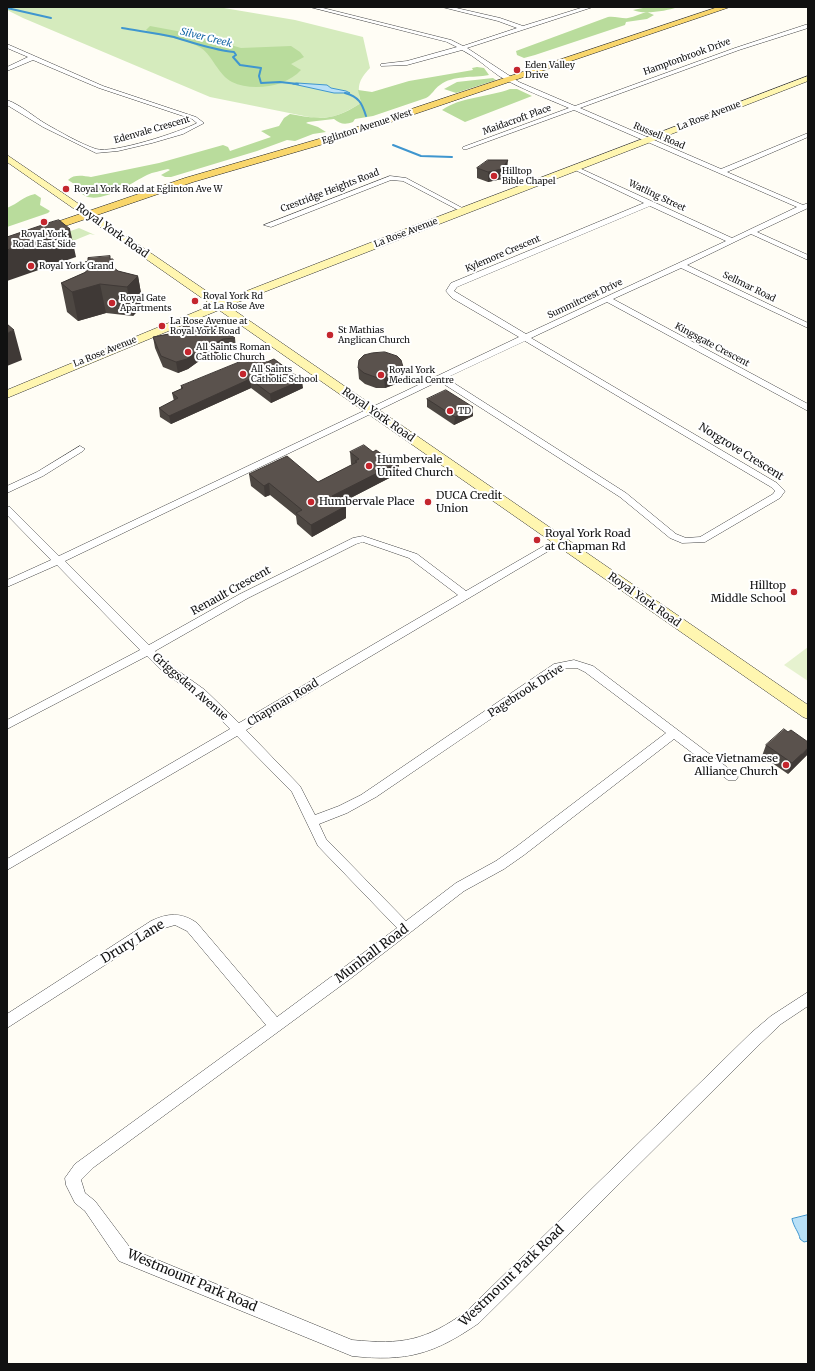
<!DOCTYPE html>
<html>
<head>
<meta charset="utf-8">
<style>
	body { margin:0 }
	#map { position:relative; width:815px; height:1371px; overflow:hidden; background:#fffdf5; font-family:Merriweather,serif }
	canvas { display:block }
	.frame { position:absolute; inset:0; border:8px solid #111; pointer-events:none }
</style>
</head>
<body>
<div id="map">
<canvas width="815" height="1371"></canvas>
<div class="frame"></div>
</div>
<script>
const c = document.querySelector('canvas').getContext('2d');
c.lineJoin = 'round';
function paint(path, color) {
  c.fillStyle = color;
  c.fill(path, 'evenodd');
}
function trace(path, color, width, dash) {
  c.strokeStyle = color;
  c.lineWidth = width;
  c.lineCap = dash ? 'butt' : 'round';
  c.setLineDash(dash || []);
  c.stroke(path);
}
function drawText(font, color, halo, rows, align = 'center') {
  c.font = font + ' Merriweather,serif';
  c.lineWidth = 4;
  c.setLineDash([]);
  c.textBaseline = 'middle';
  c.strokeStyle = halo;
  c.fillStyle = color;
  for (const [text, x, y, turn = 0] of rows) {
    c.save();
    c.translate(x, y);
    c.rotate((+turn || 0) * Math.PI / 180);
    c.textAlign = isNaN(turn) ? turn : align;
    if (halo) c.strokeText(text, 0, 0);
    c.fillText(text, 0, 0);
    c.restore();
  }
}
const green = new Path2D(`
	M7 7H218L295 20 363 37 370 68C358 81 357 86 361 103 345 113 333 119 314 118L210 97 23 18 7 10Z
	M79 228 95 235 90 234 68 243 7 254Z`);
const forest = new Path2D(`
	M648 7H678C667 11 643 15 633 10Z
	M647 12 654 15 647 19 626 22 625 25 535 55 524 58 517 55 516 51 608 17C615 16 623 19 628 18 635 17 641 13 647 12Z
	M150 26 193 34 241 48 291 46 300 52 304 57 291 64 301 70C286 87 252 92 232 82 218 75 213 56 201 48 187 39 166 37 150 33L146 30Z
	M477 67 484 68 489 75C473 78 453 75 440 85 434 89 432 95 426 98L373 116 355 119 353 122C345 125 340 124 334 119L308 122 306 123 318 127 326 132 313 134 295 141 287 140 257 151 171 177H165L161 175 170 170 168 169C161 171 153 172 147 175 131 183 95 209 80 192L82 189 68 180C74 174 83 176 91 177L159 163 223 145 228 147 230 151 271 137 261 131 279 126 284 118 290 114C322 120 333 121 361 103L358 90 372 92 409 81 473 70 472 68Z
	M493 78 496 80 456 93 444 89 457 82Z
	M510 89H517L532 96 465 122 442 110C460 97 489 97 510 89Z
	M35 194 41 198 40 205 50 211 48 213 7 227V208C19 203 22 197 35 194Z`);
const pitch = new Path2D(`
	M808 647V681L784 665Z`);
const water = new Path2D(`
	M297 83 327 85 331 88 346 91 350 93H334L293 84Z
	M808 1215V1241L804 1242 800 1239C799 1232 794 1228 792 1219Z`);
const stream = new Path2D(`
	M7 8 51 18
	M122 28C139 31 157 33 174 37 194 43 213 50 234 52L236 55 233 57 240 65 261 68 259 76 261 83 280 82 298 84
	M345 93C359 97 362 103 366 116
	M393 145 421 156 452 157`);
const street = new Path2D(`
	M310 7H319L451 40 463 46 517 28 498 21 442 7H452L500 18 523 26 584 7H593L467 48 519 82 575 106 735 48 808 24V28L739 50 580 108 721 169 808 133V137L727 172 803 205 808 203V208L757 232 808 255V260L751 234 687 265 808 323V328L681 268 613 299 808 404V411L607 302 531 338 777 483 785 491 780 498 705 542 682 543 670 538 620 497 439 381 65 561 149 645 240 594 353 538 363 536 417 554 466 591 556 539H562L564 541 562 543 246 730 300 786 315 815 339 806 361 795 554 664 574 660 593 666 736 774 738 777 736 780H728L674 739 524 855 504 869 464 891 350 979 94 1167 81 1180 85 1193 95 1201 131 1249 352 1340C403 1345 425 1341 467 1311L751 1033 771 1016 808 992V1006L781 1024 761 1043 479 1323C434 1354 407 1362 352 1356L119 1261 85 1211 75 1203 66 1185 65 1178 75 1164 266 1025 187 931 175 925 161 929 7 1028V1014L151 921C168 913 181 912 197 923L277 1017 397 928 318 846 292 792 237 736 7 870V859L230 729 197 696 162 671 147 656 7 729V720L140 650 57 565 7 587V580L51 560 7 515V506L10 507 59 556 519 337 452 298 446 291 451 283 644 203 573 169V167H577L732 238 797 207 574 110 467 149H463V147L569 108C546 98 521 89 499 76 486 67 476 57 462 50L407 65 381 66V64L407 61 457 47 447 42ZM650 206 726 241 526 334 454 291 457 287ZM525 341 771 487 775 491 773 494 700 537 686 538 676 534 626 493 446 378ZM363 542 409 558 458 595 239 723 205 690 170 665 155 651 248 598 356 544ZM566 668H577L585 672 666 733 516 847 496 861 456 883 406 921 326 839 319 824 347 813 376 797Z
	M7 44 103 86 196 117 204 123 183 134 152 143 118 151 96 153 43 127 7 105V100C21 105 34 117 46 124 60 132 81 144 96 149 113 154 180 132 197 123L192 119 99 88 33 60 7 71V67L28 57 7 48Z
	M390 176 406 178 468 211 462 212 403 181 391 180 271 227 264 225Z
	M80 446 85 449 83 451 43 476 7 493V486L37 472Z`);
const secondary = new Path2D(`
	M808 76V81L228 306 808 705V719L803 717 219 310 7 398V390L212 305 7 162V155L221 301 403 230Z`);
const primary = new Path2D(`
	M718 7H730L344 138 193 182 7 246V239L185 178 336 134Z`);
const wall = new Path2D(`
	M477 168 507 170 502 179 488 182 477 178Z
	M110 259 114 268 118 271 138 276 143 305 133 316 106 313 78 321 67 312 61 283 86 272Z
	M183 326 235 338 236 349H224L211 357 206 356 188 369 178 373 163 367 155 348 153 337 183 331Z
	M257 355 303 388 271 403 251 388 171 424 160 417 159 408 174 401 172 393 181 389V386Z
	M403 367V378L396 384 385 388H376L365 384 359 379 358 368Z
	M427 399 473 407V416L454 425 427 407Z
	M350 452 399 473 341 503 346 518 312 537 297 524 296 516 270 495 265 497 251 486 249 474 318 482 352 465 351 464Z
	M766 745 807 755 788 774 762 756Z`);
const shadedWall = new Path2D(`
	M508 160 507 170 502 179 488 182V172Z
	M70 229 76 257 7 281V250Z
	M138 276 143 305 133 316 127 287Z
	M100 284 106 313 78 321 72 292Z
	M14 330 22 360 7 366V333Z
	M223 339 224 349 211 357 210 346Z
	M205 345 206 356 188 369 178 373 176 362Z
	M403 367V378L396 384 385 388 384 377Z
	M250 379 251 388 171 424 169 416Z
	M302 380 303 388 271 403 270 394Z
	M473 407V416L454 425 455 417Z
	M399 462V473L333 507 332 496Z
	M269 483 270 495 265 497 264 486Z
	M346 506V518L312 537 311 525Z
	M808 748 807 755 788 774 792 763Z`);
const building = new Path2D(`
	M488 160H508L502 169 488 172 477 168Z
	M59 220 70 229 7 250V237L51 222Z
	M110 256V259H113V267L118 271 138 276 127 287 100 284 72 292 61 283 86 272 85 262 88 261V258Z
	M200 320H208L235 338 223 339 210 346 205 345 187 359 176 362 161 356 153 337 185 331 183 326Z
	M7 324 14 330 7 333Z
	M385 352 397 356 401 360 403 367 396 373 384 377H375L364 373 358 368 359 360 364 355 372 353Z
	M257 355 267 362 274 359 302 380 270 394 250 379 169 416 159 408 178 398 172 393 183 388 181 386Z
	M446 390 473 407 455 417 427 399Z
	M364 445 373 452 376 450 386 457 390 455 399 462 332 496 346 506 311 525 296 513 302 510 269 483 264 486 249 474 287 456 318 482 357 462 355 461 359 459 350 452Z
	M784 729 788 732 791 730 808 742V748L792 763 766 745Z`);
const markers = [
	[517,70,4,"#c4262e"],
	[494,176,4,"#c4262e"],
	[66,189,4,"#c4262e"],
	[44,222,4,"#c4262e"],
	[31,266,4,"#c4262e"],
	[195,301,4,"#c4262e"],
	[112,303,4,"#c4262e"],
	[162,326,4,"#c4262e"],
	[330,335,4,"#c4262e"],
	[188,352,4,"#c4262e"],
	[243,374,4,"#c4262e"],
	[381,375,4,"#c4262e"],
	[450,411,4,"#c4262e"],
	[369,466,4,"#c4262e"],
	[311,502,4,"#c4262e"],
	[428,502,4,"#c4262e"],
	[537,540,4,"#c4262e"],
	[794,592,4,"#c4262e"],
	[786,765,4,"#c4262e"]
];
const farStreetnames = [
	["Hamptonbrook Drive",687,57,-20],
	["La Rose Avenue",709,116,-21],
	["Maidacroft Place",517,120,-20],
	["Eglinton Avenue West",367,127,-18],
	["Edenvale Crescent",152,130,-16],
	["Russell Road",659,136,23],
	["Crestridge Heights Road",330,191,-21],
	["Watling Street",657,196,25],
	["La Rose Avenue",406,233,-21],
	["Kylemore Crescent",503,254,-23],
	["Sellmar Road",749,287,26],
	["Summitcrest Drive",585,299,-25],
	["Kingsgate Crescent",712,345,28],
	["La Rose Avenue",105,352,-22]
];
const farPoinames = [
	["Eden Valley",525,65],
	["Drive",525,75],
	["Hilltop",502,171],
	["Bible Chapel",502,181],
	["Royal York Road at Eglinton Ave W",74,189],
	["Royal York",44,234,"center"],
	["Road East Side",44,244,"center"],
	["Royal York Grand",39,266],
	["Royal York Rd",203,296],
	["at La Rose Ave",203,306],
	["Royal Gate",120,298],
	["Apartments",120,308],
	["La Rose Avenue at",170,321],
	["Royal York Road",170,331],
	["St Mathias",338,330],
	["Anglican Church",338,340],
	["All Saints Roman",196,347],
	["Catholic Church",196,357],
	["All Saints",251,369],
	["Catholic School",251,379],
	["Royal York",389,370],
	["Medical Centre",389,380],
	["TD",458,411]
];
const farWaternames = [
	["Silver Creek",206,38,14]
];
const streetNames = [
	["Royal York Road",112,231,35],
	["Royal York Road",378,415,35],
	["Norgrove Crescent",741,452,32],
	["Renault Crescent",231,591,-29],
	["Royal York Road",644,600,35],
	["Griggsden Avenue",190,687,41],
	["Pagebrook Drive",526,691,-33],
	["Chapman Road",283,703,-31]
];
const poiNames = [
	["Humbervale",377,460],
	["United Church",377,473],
	["DUCA Credit",436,496],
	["Union",436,509],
	["Humbervale Place",319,502],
	["Royal York Road",545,534],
	["at Chapman Rd",545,547],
	["Hilltop",786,586,"right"],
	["Middle School",786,599,"right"],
	["Grace Vietnamese",778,759,"right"],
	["Alliance Church",778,772,"right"]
];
const nearStreetnames = [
	["Drury Lane",133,942,-31],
	["Munhall Road",372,954,-37],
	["Westmount Park Road",512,1276,-44],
	["Westmount Park Road",192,1281,23]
];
paint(green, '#d5ebbd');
paint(forest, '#b9dc9c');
paint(pitch, '#e6f2cf');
paint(water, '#b9e0f7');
trace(water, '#3f96cf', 1);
trace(stream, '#3f96cf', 2);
trace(street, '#444', 1);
trace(secondary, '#333', 1);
trace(primary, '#222', 1);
paint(street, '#fff');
paint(secondary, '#fff6b0');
paint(primary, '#f9d66b');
paint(wall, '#4d4742');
paint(shadedWall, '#3f3936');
paint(building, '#5a524d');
trace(building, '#3f3936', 1);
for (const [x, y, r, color] of markers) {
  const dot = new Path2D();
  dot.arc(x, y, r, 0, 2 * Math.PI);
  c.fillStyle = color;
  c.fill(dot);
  trace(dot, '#fff', 1.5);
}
drawText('9px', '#111', '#fff', farStreetnames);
drawText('9px', '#111', '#fff', farPoinames, 'left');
drawText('italic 10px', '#1768a6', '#fff', farWaternames);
drawText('11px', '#111', '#fff', streetNames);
drawText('11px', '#111', '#fff', poiNames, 'left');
drawText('13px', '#111', '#fff', nearStreetnames);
</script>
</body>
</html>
